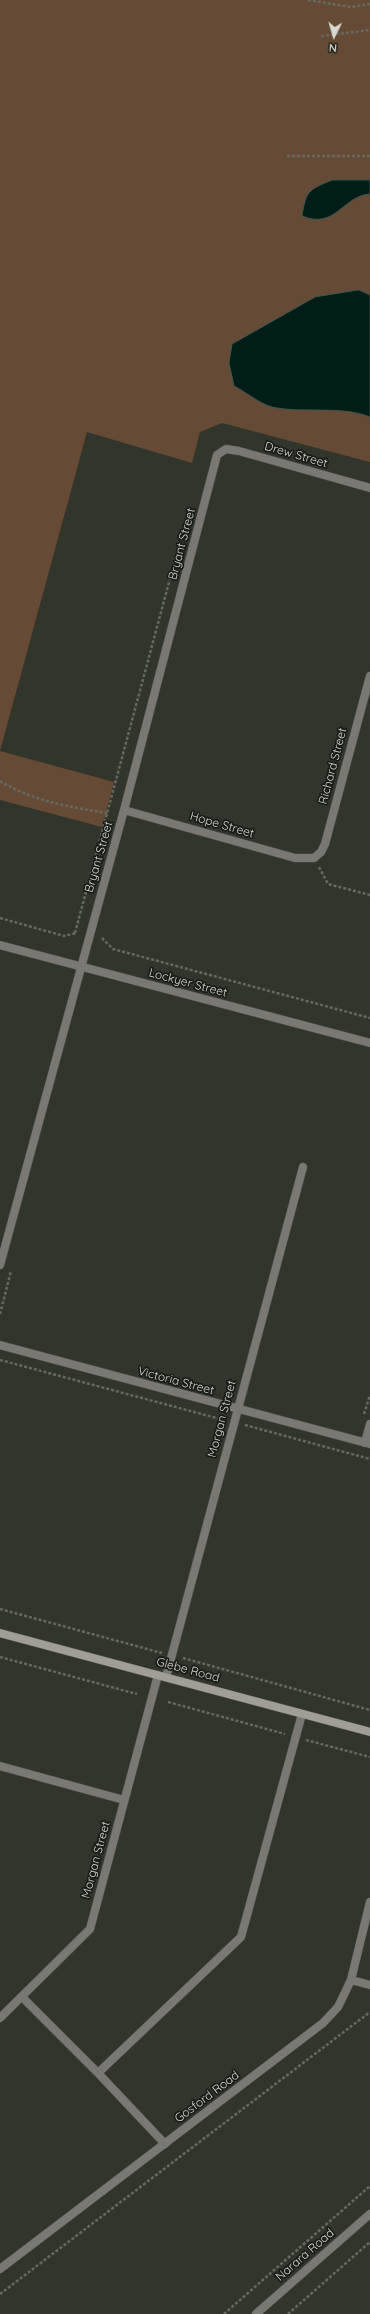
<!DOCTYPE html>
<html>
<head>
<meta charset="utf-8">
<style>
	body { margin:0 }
	#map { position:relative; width:370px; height:2314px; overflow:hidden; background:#32352b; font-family:Quicksand,sans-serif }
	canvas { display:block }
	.north { position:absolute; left:314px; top:16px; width:40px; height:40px; -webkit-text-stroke:3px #1a1c17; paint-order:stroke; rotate:185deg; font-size:11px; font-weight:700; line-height:16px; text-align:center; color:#d7d9d2 }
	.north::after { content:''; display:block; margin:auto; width:14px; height:18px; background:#d7d9d2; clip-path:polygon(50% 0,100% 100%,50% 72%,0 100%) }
</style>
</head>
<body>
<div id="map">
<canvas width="370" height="2314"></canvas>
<div class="north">N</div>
</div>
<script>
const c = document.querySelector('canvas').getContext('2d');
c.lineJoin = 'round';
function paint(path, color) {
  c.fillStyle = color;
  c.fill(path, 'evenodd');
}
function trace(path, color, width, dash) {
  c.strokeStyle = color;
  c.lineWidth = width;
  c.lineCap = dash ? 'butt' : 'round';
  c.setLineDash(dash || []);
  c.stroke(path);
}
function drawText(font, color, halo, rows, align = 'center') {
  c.font = font + ' Quicksand,sans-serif';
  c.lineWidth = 3.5;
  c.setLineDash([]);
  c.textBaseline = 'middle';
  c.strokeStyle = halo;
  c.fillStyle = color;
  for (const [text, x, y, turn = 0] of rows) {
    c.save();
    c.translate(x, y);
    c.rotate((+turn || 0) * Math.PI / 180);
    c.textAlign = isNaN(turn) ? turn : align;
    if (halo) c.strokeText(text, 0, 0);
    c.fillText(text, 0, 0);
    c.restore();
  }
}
const green = new Path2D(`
	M0 0H370V462L222 423 200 432 192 463 87 432 0 751 114 782 102 827 0 800Z`);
const water = new Path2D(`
	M332 180H370V194C342 196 336 230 302 216 306 191 308 190 332 180Z
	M359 290 370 295V417C340 405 304 414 272 407 260 404 246 392 234 386L229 363 232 344 315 297Z`);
const path = new Path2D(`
	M308 0 351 7 370 4
	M321 36 370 30
	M287 156H370
	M0 781C33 801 69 807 107 813
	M319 867 328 884 370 895
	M0 918 64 936 76 933
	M75 933 179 545
	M102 938 113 949 370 1018
	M0 1314 11 1271
	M0 1360 224 1420
	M364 1414 370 1395
	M245 1425 370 1459
	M0 1609 162 1653
	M0 1657 137 1694
	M183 1658 370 1710
	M168 1702 285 1734
	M306 1740 370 1757
	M0 2294 370 2012
	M224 2314 370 2186
	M288 2314 370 2242`);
const lane = new Path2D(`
	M0 1766 124 1800
	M22 1997 98 2073 165 2144
	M98 2073 241 1937 302 1714`);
const street = new Path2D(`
	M124 810 295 858H314L321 852 325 844 370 676
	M0 945 370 1043
	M0 1265 124 810 217 455 226 449 239 451 370 488
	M0 1345 370 1444
	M365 1443 370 1424
	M166 1677 303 1167
	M351 1980 370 1985
	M0 2018 90 1929 158 1675
	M0 2269 323 2023 338 2007 351 1980 370 1902
	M256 2314 370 2214`);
const secondary = new Path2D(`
	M0 1633 370 1732`);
const streetNames = [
	["Drew Street",296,455,16],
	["Bryant Street",182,544,-75],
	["Richard Street",333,766,-75],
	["Hope Street",222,825,16],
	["Bryant Street",99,857,-74],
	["Lockyer Street",188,983,15],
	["Victoria Street",176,1381,15],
	["Morgan Street",222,1419,-75],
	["Glebe Road",188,1670,15],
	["Morgan Street",96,1860,-75],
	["Gosford Road",207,2097,-37],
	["Narara Road",305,2255,-41]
];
paint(green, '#654b35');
paint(water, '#001d18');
trace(water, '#405550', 1);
trace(lane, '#505349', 9);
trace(street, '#505349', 9);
trace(secondary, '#505349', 9);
trace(path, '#666960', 2.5, [3, 2]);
trace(lane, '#797873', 8);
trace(street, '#797873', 8);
trace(secondary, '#a09e96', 8);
drawText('12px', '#d7d9d2', '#1a1c17', streetNames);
</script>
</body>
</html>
